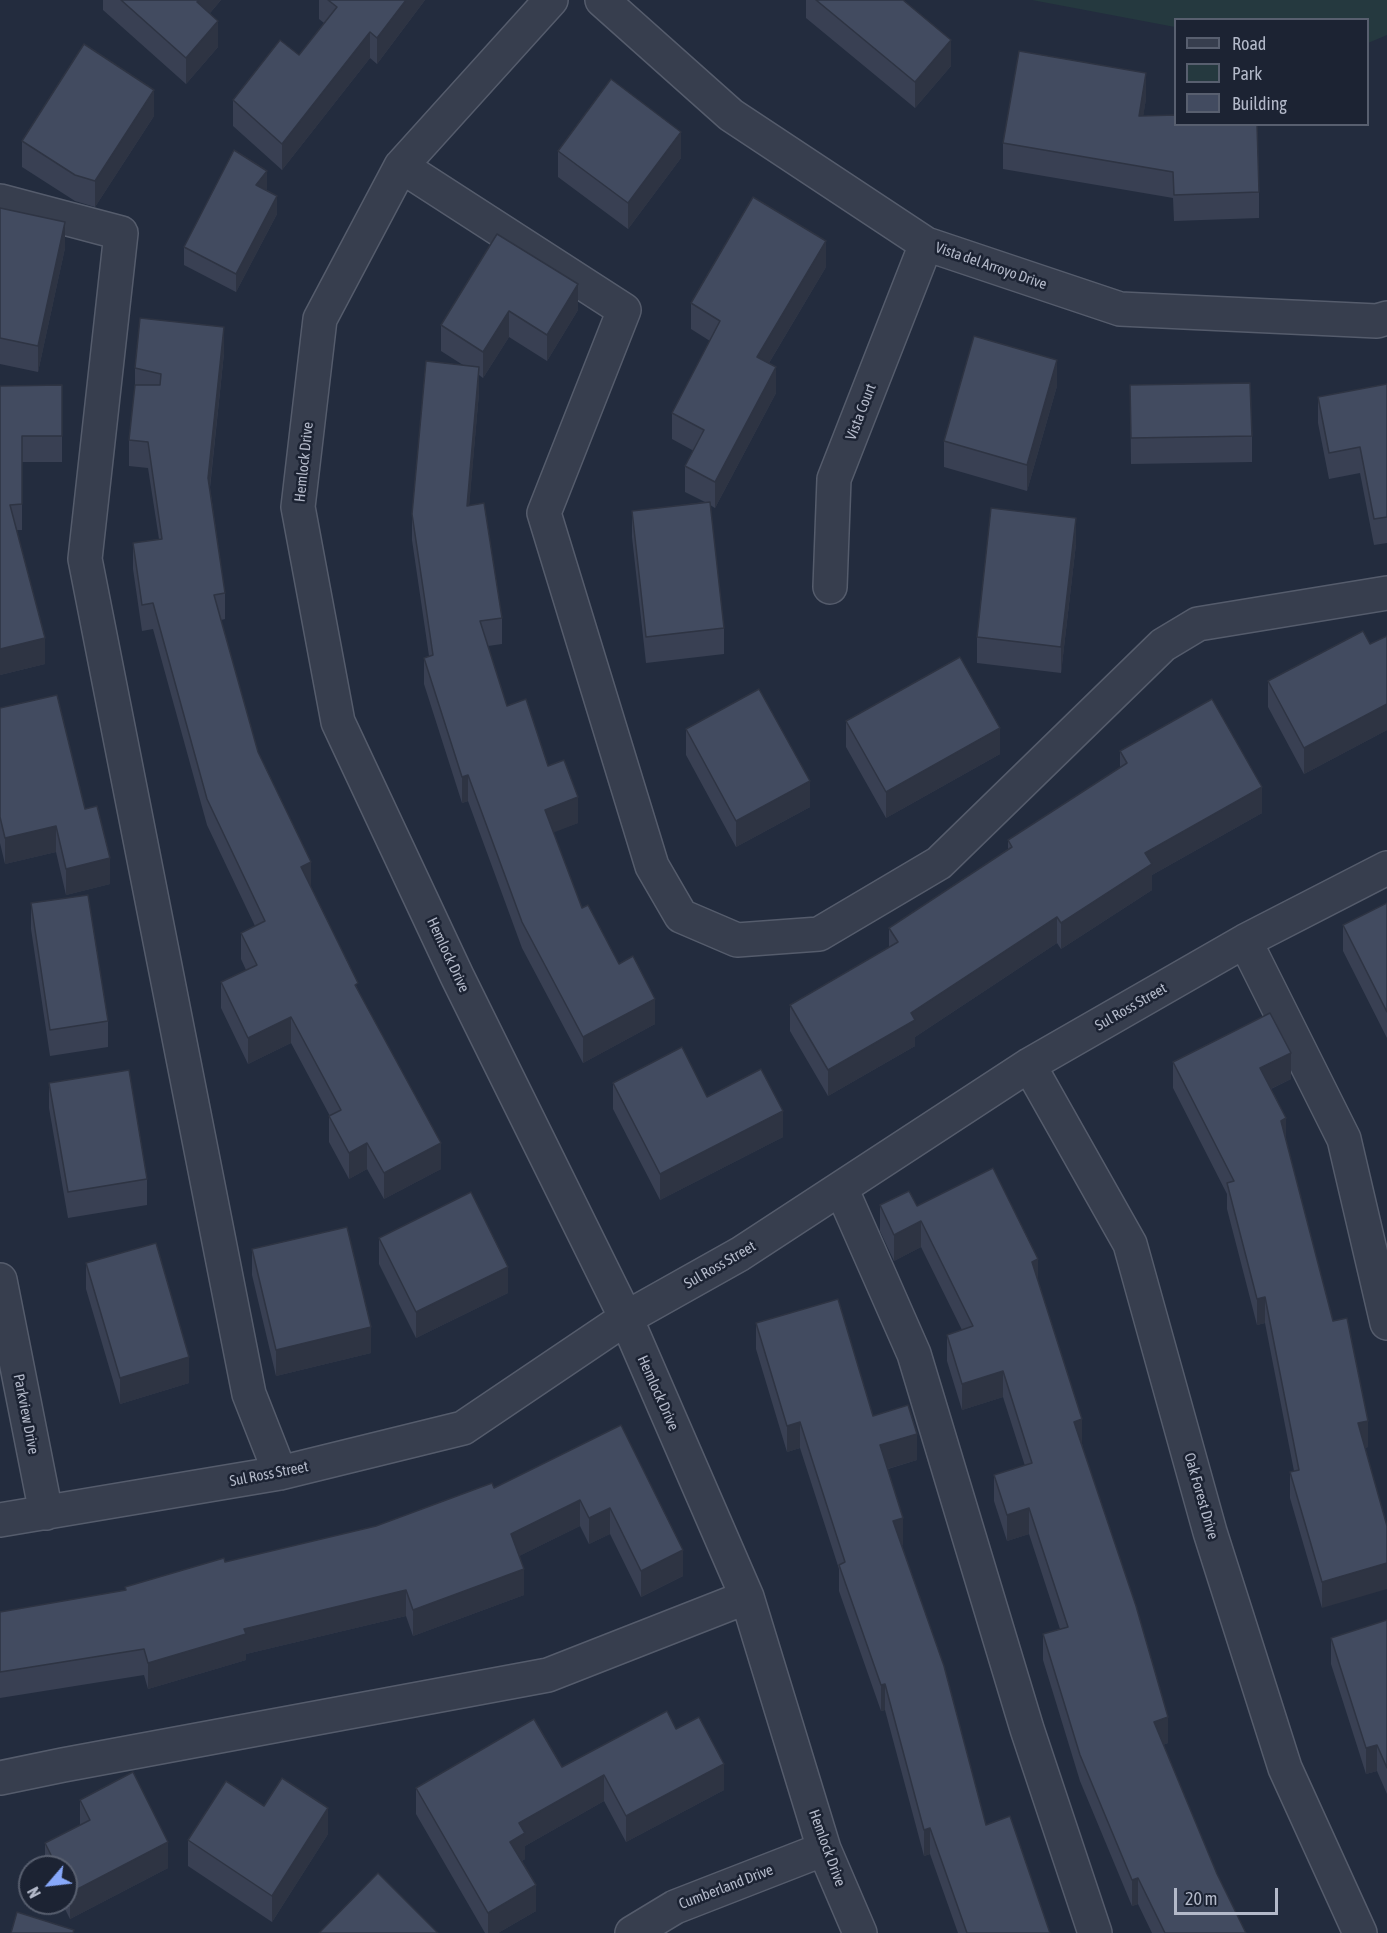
<!DOCTYPE html>
<html>
<head>
<meta charset="utf-8">
<style>
	body { margin:0 }
	#map { position:relative; width:1387px; height:1933px; overflow:hidden; background:#232c3e; font-family:"Asap Condensed",sans-serif }
	canvas { display:block }
	.legend { position:absolute; left:1174px; top:18px; width:195px; height:108px; box-sizing:border-box; background:#1c2333; border:2px solid #585f6f; margin:0; padding:8px 10px; list-style:none; font-size:18px; color:#b3b9c9 }
	.legend li { display:flex; align-items:center; gap:12px; height:30px }
	.legend b { width:30px; border:2px solid #585f6f }
	.north { position:absolute; left:18px; top:1855px; width:60px; height:60px; box-sizing:border-box; background:#1c2333; border:2px solid #585f6f; border-radius:50%; rotate:242deg; font-size:16px; font-weight:700; line-height:24px; text-align:center; color:#b3b9c9 }
	.north::after { content:''; display:block; margin:auto; width:21px; height:27px; background:#87a8fa; clip-path:polygon(50% 0,100% 100%,50% 72%,0 100%) }
	.scale { position:absolute; left:1174px; top:1888px; width:104px; height:27px; box-sizing:border-box; border:3px solid #b3b9c9; border-top:0; padding-left:8px; font-size:18px; line-height:21px; white-space:nowrap; color:#b3b9c9; -webkit-text-stroke:4px #1c2333; paint-order:stroke }
</style>
</head>
<body>
<div id="map">
<canvas width="1387" height="1933"></canvas>
<ul class="legend">
<li><b style="height:8px;background:#373e4e"></b>Road</li>
<li><b style="height:16px;background:#25393f"></b>Park</li>
<li><b style="height:16px;background:#424b60"></b>Building</li>
</ul>
<div class="north">N</div>
<div class="scale">20 m</div>
</div>
<script>
const c = document.querySelector('canvas').getContext('2d');
c.lineJoin = 'round';
function paint(path, color) {
  c.fillStyle = color;
  c.fill(path, 'evenodd');
}
function trace(path, color, width, dash) {
  c.strokeStyle = color;
  c.lineWidth = width;
  c.lineCap = dash ? 'butt' : 'round';
  c.setLineDash(dash || []);
  c.stroke(path);
}
function drawText(font, color, halo, rows, align = 'center') {
  c.font = font + ' "Asap Condensed",sans-serif';
  c.lineWidth = 5;
  c.setLineDash([]);
  c.textBaseline = 'middle';
  c.strokeStyle = halo;
  c.fillStyle = color;
  for (const [text, x, y, turn = 0] of rows) {
    c.save();
    c.translate(x, y);
    c.rotate((+turn || 0) * Math.PI / 180);
    c.textAlign = isNaN(turn) ? turn : align;
    if (halo) c.strokeText(text, 0, 0);
    c.fillText(text, 0, 0);
    c.restore();
  }
}
const green = new Path2D(`
	M1032 0H1387V35L1368 43V20H1176L1175 27Z`);
const minor = new Path2D(`
	M551 0 401 166 320 319 298 507 338 722 457 976 626 1318 747 1597 824 1849 860 1933
	M602 0 731 115 926 244 1120 309 1377 321 1387 318
	M401 166 624 310 544 513 652 866 681 916 737 940 819 934 939 863 1163 645 1198 624 1387 593
	M0 201 121 233 85 559 249 1394 280 1473
	M830 587 834 479 926 244
	M1245 941 1344 1139 1387 1323
	M1029 1065 1130 1244 1210 1532 1285 1768 1360 1933
	M841 1188 914 1354 1027 1729 1095 1933
	M0 1280 46 1513
	M0 1520 280 1473 463 1428 626 1318 740 1254 1029 1065 1245 941 1387 868
	M0 1778 63 1765 548 1675 747 1597
	M632 1933 675 1907 824 1849`);
const wall = new Path2D(`
	M103 0H221L210 13 218 47 186 84 103 10Z
	M319 0H425L377 64 370 58 282 170 233 126V100L299 55 324 23 319 19Z
	M806 0H903L951 66 915 108 806 18Z
	M1146 99 1143 116 1259 192V218L1174 221 1173 198 1003 169V143Z
	M154 116 95 207 75 201 22 167V141Z
	M558 151 681 158 628 229 558 177Z
	M267 189 266 191 277 214 236 292 184 265V247Z
	M0 208 65 248 38 372 0 364Z
	M497 234 578 310 547 361 509 337 483 378 479 375V393L469 505 502 618V644L488 646 507 706 548 766 578 823 553 832 582 908 619 964 655 1024 583 1063 522 948 468 801 462 803 424 684V658L429 656 412 540V514L463 365 441 351V325Z
	M826 267 769 363 776 393 715 508 710 505 724 628V654L646 663 632 537V511L705 502 685 492V466L694 451 672 439V413L710 341 691 329V303Z
	M224 353 210 488 225 593V619L221 620 258 752 311 888 441 1169 384 1199 367 1169 349 1179 329 1142V1116H330L291 1043 248 1064 221 1008V982L246 970 241 959V933L255 926 207 825 153 629 142 631 133 569V543L159 539 148 468 129 466V440L135 385V368Z
	M1387 384V543L1374 545 1360 473 1329 479 1318 423V397Z
	M62 385V462H22V530H17L45 664 0 675V386Z
	M1130 385 1252 436V462L1131 464Z
	M1057 386 1027 491 944 467V441Z
	M1076 544 1061 673 977 663V637Z
	M1387 636V730L1304 774 1268 707V681L1370 644Z
	M0 708 85 809 110 884 66 895 56 852 5 864 0 843Z
	M846 721 1000 754 886 818 846 747Z
	M686 729 810 807 736 847 686 755Z
	M1120 751 1262 813 1152 875V890L1061 949 1057 943 915 1037V1046L828 1096 790 1031V1005L889 947V928L1008 850V840L1120 768Z
	M31 903 108 1021V1047L50 1056 31 929Z
	M1387 903V1038L1343 951V925Z
	M1173 1062 1291 1079 1271 1089 1286 1141 1333 1321 1368 1447 1365 1448 1322 1608 1290 1498V1472L1294 1471 1265 1323 1257 1325 1227 1209V1194L1173 1088Z
	M49 1083 147 1179V1205L68 1218 49 1108Z
	M613 1083 707 1097 783 1137 660 1200 613 1109Z
	M880 1205 917 1206 1038 1282 1082 1444 1168 1743 1163 1745 1217 1874 1246 1933H1152L1138 1904 1132 1906 1080 1781 1043 1660V1634L1060 1629 1029 1534 1007 1541 994 1501V1475L1025 1466 1003 1397 962 1410 947 1361V1335L962 1330 921 1247 894 1261 880 1231Z
	M379 1238 508 1293 416 1338 379 1264Z
	M252 1249 371 1353 276 1376 252 1275Z
	M86 1263 189 1383 120 1404 86 1289Z
	M756 1323 873 1416 917 1460 888 1469 903 1544 902 1545 986 1825 1050 1933H958L930 1854 924 1856 885 1710 881 1711 839 1591V1569L800 1448 787 1452 756 1349Z
	M621 1425 683 1576 641 1597 610 1534 589 1544 580 1526 519 1556 524 1595 413 1636 406 1616 246 1654V1660L148 1689 144 1675 0 1698V1612L125 1591V1587L225 1562 376 1526 494 1488Z
	M1387 1620V1794L1377 1771 1366 1774 1331 1664V1638Z
	M676 1729 724 1790 626 1842 604 1801 525 1846V1859L522 1861 536 1911 498 1933H485L416 1814V1788L562 1767Z
	M80 1800 168 1868 70 1919 62 1903H66V1867H45V1843L80 1825Z
	M264 1806 328 1834 272 1922 188 1866V1840Z`);
const shadedWall = new Path2D(`
	M198 0H221L197 28V2Z
	M406 0H425L377 64V38Z
	M218 21V47L186 84V58Z
	M370 32V58L282 170V144Z
	M951 40V66L915 108V82Z
	M1146 73V99L1139 142V116Z
	M154 90V116L95 207V181Z
	M681 132V158L628 229V203Z
	M267 171V189L256 203V185Z
	M277 196V214L236 292V274Z
	M65 222V248L38 372V346Z
	M826 241V267L757 383V357Z
	M578 284V310L547 361V335Z
	M509 311V337L483 378V352Z
	M224 327V353L208 504V478Z
	M1057 360V386L1027 491V465Z
	M479 367V393L467 532V506Z
	M776 367V393L715 508V482Z
	M1076 518V544L1061 673V647Z
	M45 638V664L0 675V649Z
	M1387 704V730L1304 774V748Z
	M1000 728V754L886 818V792Z
	M468 775V801L462 803V777Z
	M810 781V807L736 847V821Z
	M1262 787V813L1152 875V890L1061 949V923L1145 853Z
	M578 797V823L545 836V810Z
	M56 826V852L5 864V838Z
	M110 858V884L66 895V869Z
	M311 862V888L301 867Z
	M1057 917V943L915 1037V1046L828 1096V1070L911 1013Z
	M655 999V1024L583 1063V1037Z
	M291 1017V1043L248 1064V1038Z
	M1291 1053V1079L1260 1094V1068Z
	M783 1111V1137L660 1200V1174Z
	M1286 1118V1144L1281 1121Z
	M367 1143V1169L349 1179V1153Z
	M441 1143V1169L384 1199V1173Z
	M921 1221V1247L894 1261V1235Z
	M1038 1259V1285L1032 1262Z
	M508 1267V1293L416 1338V1312Z
	M1265 1297V1323L1257 1325V1299Z
	M371 1327V1353L276 1376V1350Z
	M189 1357V1383L120 1404V1378Z
	M1003 1371V1397L962 1410V1384Z
	M1082 1419V1445L1074 1422Z
	M1368 1421V1447L1358 1449V1423Z
	M800 1422V1448L787 1452V1426Z
	M917 1434V1460L880 1471V1445Z
	M580 1500V1526L511 1560V1534Z
	M610 1508V1534L589 1544V1518Z
	M1029 1508V1534L1007 1541V1515Z
	M903 1518V1544L893 1547V1521Z
	M683 1550V1576L641 1597V1571Z
	M1387 1563V1589L1322 1608V1582Z
	M524 1569V1595L413 1636V1610Z
	M406 1590V1616L246 1654V1660L148 1689V1663L244 1629Z
	M885 1684V1710L881 1711V1685Z
	M1168 1717V1743L1154 1748V1722Z
	M1377 1745V1771L1366 1774V1748Z
	M724 1764V1790L626 1842V1816Z
	M604 1775V1801L525 1846V1859L510 1868V1842L519 1823Z
	M328 1808V1834L272 1922V1896Z
	M930 1828V1854L924 1856V1830Z
	M168 1842V1868L70 1919V1893Z
	M1138 1878V1904L1132 1906V1880Z
	M536 1885V1911L498 1933H488V1913Z`);
const building = new Path2D(`
	M121 0H198L197 2 218 21 186 58Z
	M328 0H406L377 38 370 32 282 144 233 100 280 40 299 55 337 7Z
	M816 0H903L951 40 915 82Z
	M84 44 154 90 95 181 75 175 22 141Z
	M1019 51 1146 73 1139 116 1176 115V124H1257L1259 192 1174 195 1173 172 1003 143Z
	M611 79 681 132 628 203 558 151Z
	M234 150 267 171 256 185 277 196 236 274 184 247Z
	M753 197 826 241 757 357 776 367 715 482 685 466 704 430 672 413 720 321 691 303Z
	M0 208 65 222 38 346 0 338Z
	M497 234 578 284 547 335 509 311 483 352 441 325Z
	M140 318 224 327 208 478 225 593 214 595 258 752 311 862 301 867 358 983 355 985 441 1143 384 1173 367 1143 349 1153 329 1116 341 1110 291 1017 248 1038 221 982 257 965 241 933 265 921 207 799 153 603 142 605 133 543 162 539 148 442 129 440 135 385H160L161 374 135 368Z
	M974 336 1057 360 1027 465 944 441Z
	M426 361 479 367 467 506 484 503 502 618 480 621 507 706 526 699 548 766 564 760 578 797 545 810 582 908 588 905 619 964 633 956 655 999 583 1037 522 922 468 775 462 777 424 658 433 655 412 514Z
	M1250 383 1252 436 1131 438 1130 385Z
	M1387 384V517L1374 519 1360 447 1329 453 1318 397Z
	M62 385V436H22V504L10 505 45 638 0 649V386Z
	M710 502 724 628 646 637 632 511Z
	M991 508 1076 518 1061 647 977 637Z
	M1363 631 1370 644 1387 636V704L1304 748 1268 681Z
	M960 657 1000 728 886 792 846 721Z
	M759 689 810 781 736 821 686 729Z
	M57 695 85 809 97 806 110 858 66 869 56 826 5 838 0 817V708Z
	M1212 699 1262 787 1145 853 1152 864 1061 923 1057 917 911 1013 915 1020 828 1070 790 1005 898 942 889 928 1012 847 1008 840 1127 763 1120 751Z
	M88 895 108 1021 50 1030 31 903Z
	M1387 903V1012L1343 925Z
	M1270 1013 1291 1053 1260 1068 1286 1118 1281 1121 1333 1321 1347 1318 1368 1421 1358 1423 1387 1526V1563L1322 1582 1290 1472 1299 1470 1265 1297 1257 1299 1227 1183 1234 1181 1173 1062Z
	M682 1047 707 1097 761 1069 783 1111 660 1174 613 1083Z
	M129 1070 147 1179 68 1192 49 1083Z
	M993 1168 1038 1259 1032 1262 1082 1419 1074 1422 1136 1606 1168 1717 1154 1722 1217 1874 1246 1933H1165L1138 1878 1132 1880 1080 1755 1043 1634 1068 1627 1029 1508 1007 1515 994 1475 1032 1463 1003 1371 962 1384 947 1335 973 1326 921 1221 894 1235 880 1205 909 1191 917 1206Z
	M471 1192 508 1267 416 1312 379 1238Z
	M347 1227 371 1327 276 1350 252 1249Z
	M156 1243 189 1357 120 1378 86 1263Z
	M838 1299 873 1416 908 1405 917 1434 880 1445 903 1518 893 1521 944 1666 986 1825 1010 1816 1050 1933H967L930 1828 924 1830 885 1684 881 1685 839 1565 845 1562 800 1422 787 1426 756 1323Z
	M621 1425 683 1550 641 1571 610 1508 589 1518 580 1500 511 1534 524 1569 413 1610 406 1590 244 1629 246 1634 148 1663 144 1649 0 1672V1612L126 1590 125 1587 224 1558 225 1562 376 1526 492 1483 494 1488Z
	M1387 1620V1768L1377 1745 1366 1748 1331 1638Z
	M667 1711 676 1729 699 1717 724 1764 626 1816 604 1775 519 1823 525 1833 510 1842 536 1885 488 1913 416 1788 534 1719 562 1767Z
	M133 1772 168 1842 70 1893 66 1884V1867H57L45 1843 90 1820 80 1800Z
	M282 1778 328 1808 272 1896 188 1840 226 1781 264 1806Z
	M378 1873 438 1933H319Z
	M17 1912 74 1930 73 1933H11Z`);
const streetNames = [
	["Vista del Arroyo Drive",991,266,19],
	["Vista Court",861,412,-69],
	["Hemlock Drive",304,462,-84],
	["Hemlock Drive",448,955,65],
	["Sul Ross Street",1131,1007,-30],
	["Sul Ross Street",720,1265,-30],
	["Hemlock Drive",658,1393,66],
	["Parkview Drive",26,1414,79],
	["Sul Ross Street",269,1474,-11],
	["Oak Forest Drive",1201,1496,74],
	["Hemlock Drive",827,1848,70],
	["Cumberland Drive",726,1887,-21]
];
paint(green, '#25393f');
trace(minor, '#555c6c', 36);
trace(minor, '#373e4e', 33);
paint(wall, '#394053');
paint(shadedWall, '#2e3443');
paint(building, '#424b60');
trace(building, '#2e3443', 1.5);
drawText('15px', '#b3b9c9', '#1c2333', streetNames);
</script>
</body>
</html>
